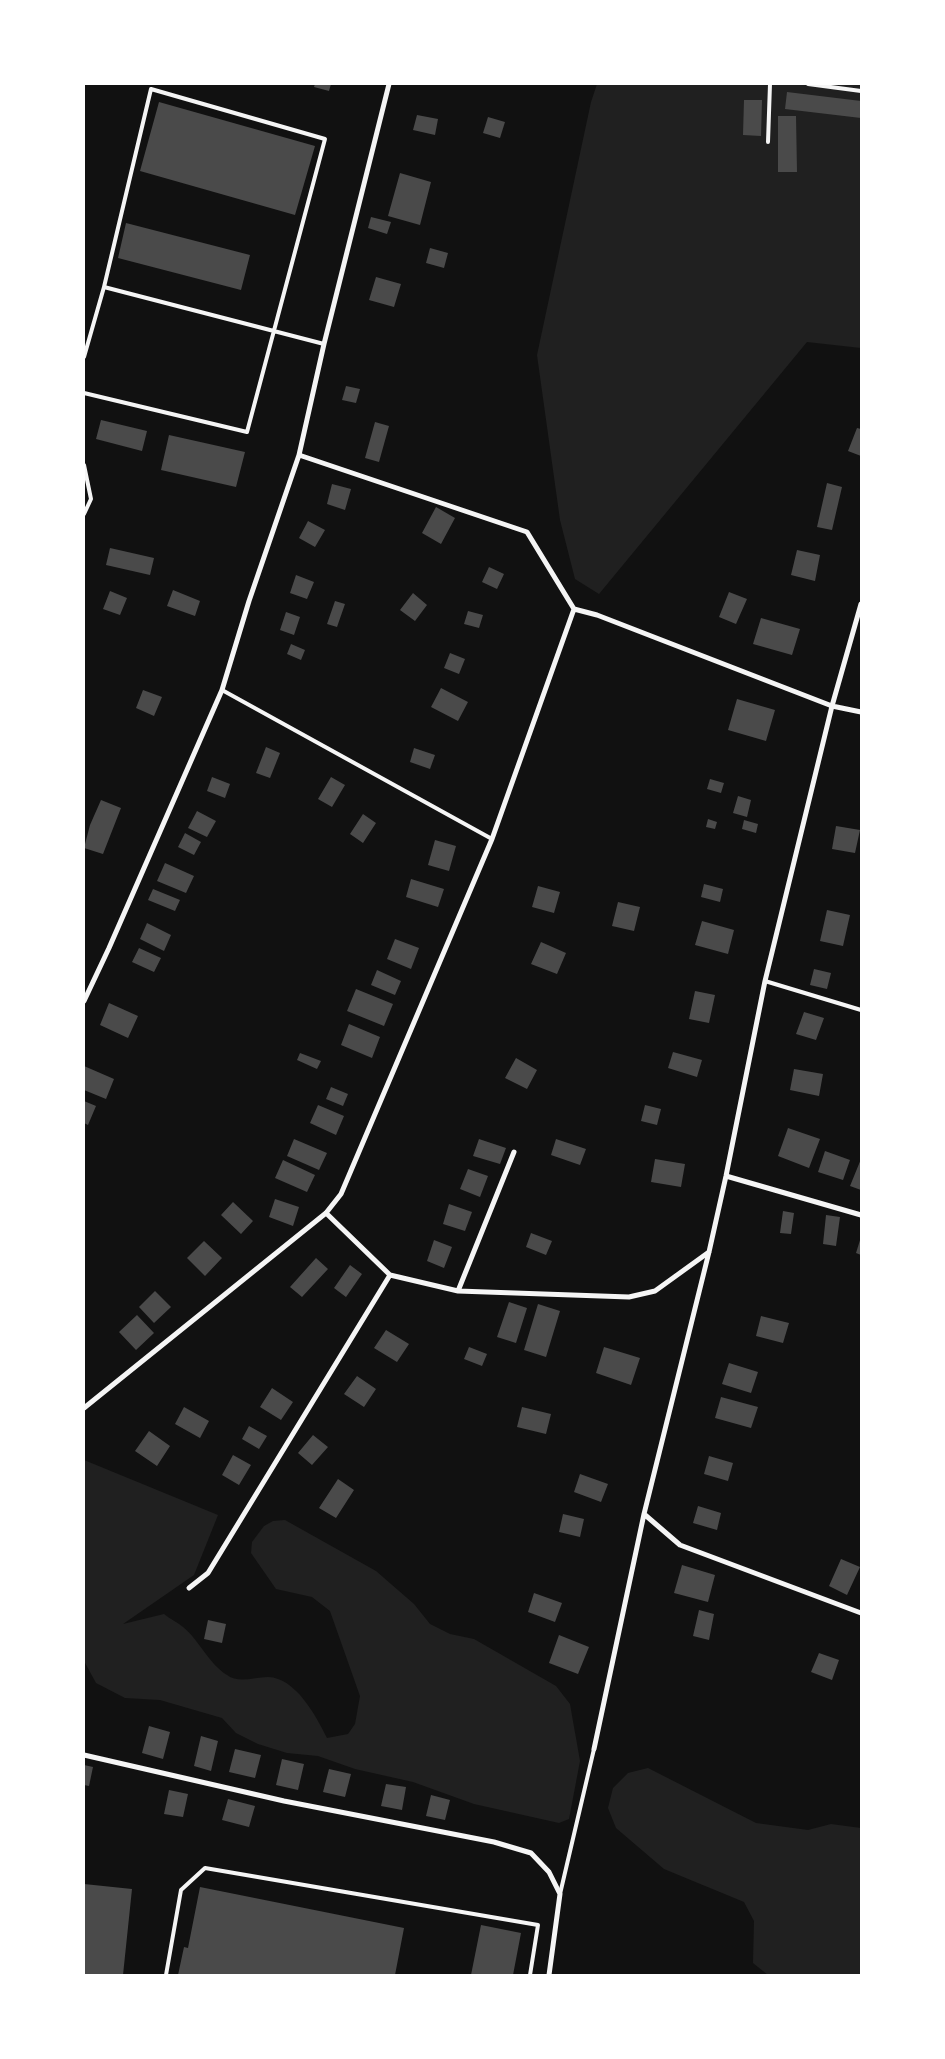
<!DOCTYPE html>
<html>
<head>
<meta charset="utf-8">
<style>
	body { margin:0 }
	#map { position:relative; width:945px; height:2059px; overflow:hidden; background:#111; font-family:Raleway,sans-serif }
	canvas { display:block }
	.frame { position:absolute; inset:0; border:85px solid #fff; pointer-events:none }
</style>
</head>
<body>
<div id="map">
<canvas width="945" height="2059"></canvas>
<div class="frame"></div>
</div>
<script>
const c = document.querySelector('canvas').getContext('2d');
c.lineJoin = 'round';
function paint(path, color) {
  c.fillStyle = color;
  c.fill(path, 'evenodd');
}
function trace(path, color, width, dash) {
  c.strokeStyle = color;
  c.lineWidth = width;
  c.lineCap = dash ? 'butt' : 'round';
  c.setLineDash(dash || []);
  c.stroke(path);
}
const green = new Path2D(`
	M597 84H861V348L807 342 599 594 575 579 560 520 537 355 591 102Z
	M84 1460 218 1515 194 1575 123 1624 164 1614C170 1619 177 1622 183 1627 200 1641 208 1663 227 1675 239 1684 254 1677 268 1677 296 1678 316 1716 327 1738L348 1734 355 1724 360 1696 330 1611 312 1597 276 1589 251 1553 252 1542 264 1526 273 1521 285 1520 376 1571 414 1604 430 1624 450 1634 474 1639 556 1686 570 1704 580 1761 569 1819 559 1823 474 1804 413 1782 355 1769 318 1756 287 1753 258 1744 236 1733 222 1718 160 1700 125 1698 96 1683 84 1661Z
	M648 1768 756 1823 808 1830 831 1824 861 1828V1975H768L753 1963 754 1921 744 1902 664 1869 616 1828 608 1808 613 1788 628 1773Z`);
const building = new Path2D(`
	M315 84H331L329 91 314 87Z
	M787 92 861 101V118L785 109Z
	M744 100H762L761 136 743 135Z
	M159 102 315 146 295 215 140 171Z
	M417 115 438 119 435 135 413 130Z
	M778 116H796L797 172H778Z
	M488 117 505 122 500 138 483 133Z
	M400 173 431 182 420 225 388 216Z
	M371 217 391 222 387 234 368 228Z
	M126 223 250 255 241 290 118 258Z
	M430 248 448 253 444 268 426 263Z
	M376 277 401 284 394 307 369 300Z
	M346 386 360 389 356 403 342 400Z
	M101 420 147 431 142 451 96 439Z
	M375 422 389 426 379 462 365 458Z
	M857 428 861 429V456L848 451Z
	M169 435 245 452 236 487 161 470Z
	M827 483 842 487 832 530 817 527Z
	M332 484 351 489 345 510 327 504Z
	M436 507 455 518 441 544 422 533Z
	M308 521 325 530 315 547 299 538Z
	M110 548 154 558 150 575 106 565Z
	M797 550 820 555 815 581 791 575Z
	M489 567 504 574 497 589 482 582Z
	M296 575 314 582 307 599 290 593Z
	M173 590 200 601 195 616 167 606Z
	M110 591 127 598 120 615 103 609Z
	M729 592 747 599 736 624 719 617Z
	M413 593 427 605 415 621 400 610Z
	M335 601 345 604 337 627 327 624Z
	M468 611 483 615 479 628 464 624Z
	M286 612 300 617 294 635 280 630Z
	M761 618 800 629 792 655 753 644Z
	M291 644 305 650 301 660 287 654Z
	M450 653 465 659 459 674 444 668Z
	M441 688 468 702 458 721 431 707Z
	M143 690 162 697 154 716 136 708Z
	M737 699 775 710 766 741 728 730Z
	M266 747 280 753 270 778 256 773Z
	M414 748 435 755 430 769 410 762Z
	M212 777 230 784 225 798 207 791Z
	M331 777 345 785 332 807 318 799Z
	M710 779 724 783 721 793 707 789Z
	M738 796 751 800 747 817 733 813Z
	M101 800 121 808 103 854 84 848 90 825Z
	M197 811 216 821 207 837 188 828Z
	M363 814 376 823 363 843 350 834Z
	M708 819 717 822 715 829 706 827Z
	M744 820 758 824 756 833 742 829Z
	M836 826 860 830 855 853 832 849Z
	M185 833 201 842 194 855 178 847Z
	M435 840 456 846 449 871 428 865Z
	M165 863 194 876 186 893 157 881Z
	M411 879 444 889 438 907 406 897Z
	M704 884 723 889 720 902 701 897Z
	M538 886 560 892 554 913 532 907Z
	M153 889 180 900 175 911 148 900Z
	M618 902 640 907 634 931 612 926Z
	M827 910 850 915 843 946 820 941Z
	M702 921 734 930 728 954 695 945Z
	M147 923 171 935 164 951 140 939Z
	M395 939 419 948 411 969 387 959Z
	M541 942 566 953 557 974 531 964Z
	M139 948 161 958 154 972 132 962Z
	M814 969 831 973 827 989 810 985Z
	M377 970 401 981 395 995 371 985Z
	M356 989 393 1004 384 1026 347 1011Z
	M695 991 715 995 709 1023 689 1019Z
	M109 1003 138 1016 128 1038 100 1025Z
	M804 1012 824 1018 816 1040 796 1034Z
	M349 1024 380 1037 372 1058 341 1045Z
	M673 1052 702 1060 697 1077 668 1068Z
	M300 1053 321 1061 317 1069 297 1060Z
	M516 1058 537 1070 527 1089 505 1078Z
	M84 1066 114 1079 106 1099 84 1090Z
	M794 1069 823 1074 819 1096 790 1090Z
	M331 1087 348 1094 343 1106 326 1099Z
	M84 1101 96 1106 88 1125 84 1123Z
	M318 1105 344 1116 336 1135 310 1123Z
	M645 1105 661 1109 657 1125 641 1121Z
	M788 1128 820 1139 809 1168 778 1156Z
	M294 1139 327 1153 319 1170 287 1156Z
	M479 1139 506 1148 500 1164 473 1156Z
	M556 1139 586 1149 580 1165 551 1155Z
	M825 1151 850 1160 843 1180 818 1172Z
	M655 1159 685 1164 681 1187 651 1182Z
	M861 1159V1190L850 1186Z
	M283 1160 315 1175 307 1192 275 1178Z
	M468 1169 488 1176 480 1197 460 1189Z
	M275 1199 299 1207 293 1226 269 1217Z
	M233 1202 253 1221 241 1234 221 1215Z
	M449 1204 472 1212 465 1231 443 1224Z
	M783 1211 794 1213 791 1234 780 1233Z
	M826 1215 840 1217 836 1246 823 1244Z
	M531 1233 552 1241 546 1255 526 1247Z
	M861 1237V1255L856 1253Z
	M434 1240 452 1247 444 1268 427 1261Z
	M204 1241 222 1258 205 1276 187 1258Z
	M316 1258 328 1269 302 1297 290 1287Z
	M350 1265 362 1274 346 1297 334 1288Z
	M155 1291 171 1307 154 1323 139 1307Z
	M509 1302 527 1308 516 1343 497 1337Z
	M538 1304 560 1311 546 1357 524 1350Z
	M137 1315 154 1333 136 1350 119 1332Z
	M761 1316 789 1323 783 1343 756 1336Z
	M386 1330 409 1344 397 1362 374 1348Z
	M469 1347 487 1354 482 1366 464 1359Z
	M604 1347 640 1358 631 1385 596 1373Z
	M729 1363 758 1372 751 1393 722 1384Z
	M357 1376 376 1389 364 1407 344 1394Z
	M272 1388 293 1402 281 1420 260 1407Z
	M721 1397 758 1407 751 1428 715 1418Z
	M184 1407 209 1421 200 1438 175 1424Z
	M522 1407 551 1414 546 1434 517 1427Z
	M249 1426 267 1436 259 1449 242 1439Z
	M149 1431 170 1446 157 1466 135 1451Z
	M313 1435 328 1447 312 1465 298 1453Z
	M233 1455 251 1465 239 1485 222 1475Z
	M709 1456 733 1463 728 1481 704 1474Z
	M580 1474 608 1484 601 1502 574 1492Z
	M338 1479 354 1490 336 1518 319 1508Z
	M698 1506 721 1513 717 1530 693 1523Z
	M563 1514 584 1519 580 1537 559 1532Z
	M841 1559 860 1567 847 1595 829 1586Z
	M682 1565 715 1575 708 1602 674 1593Z
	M534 1593 562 1603 555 1622 528 1612Z
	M699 1610 714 1614 709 1640 693 1636Z
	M208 1620 226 1624 222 1643 204 1639Z
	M559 1635 589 1647 578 1674 549 1663Z
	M819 1653 839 1660 832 1680 811 1672Z
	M149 1726 170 1732 163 1759 142 1753Z
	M201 1736 218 1741 211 1771 194 1766Z
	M235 1749 261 1755 255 1778 229 1772Z
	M282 1759 304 1764 298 1790 276 1785Z
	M84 1765 93 1767 89 1786 84 1785Z
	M329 1769 351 1774 345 1797 323 1792Z
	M386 1784 406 1787 402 1810 381 1806Z
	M169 1790 188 1794 183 1817 164 1814Z
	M431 1795 450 1800 445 1820 426 1816Z
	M228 1799 255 1806 249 1827 222 1820Z
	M84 1884 132 1889 123 1975H84Z
	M200 1887 404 1928 395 1975H178L184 1947 188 1948Z
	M481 1925 521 1933 513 1975H471Z`);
const service = new Path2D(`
	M808 84 861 91
	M768 142 770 84
	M84 357 104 287
	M84 393 247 432 325 139 151 89 104 287 324 344
	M84 465 91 499 84 514
	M222 690 492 839
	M765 981 861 1010
	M560 1894 594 1749
	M166 1975 181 1890 205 1868 538 1925 530 1975`);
const minor = new Path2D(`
	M299 455 527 532 574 609
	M574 609 597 615 832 706 861 712
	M84 1001 109 948 222 690 249 601 299 455 324 344 389 84
	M726 1176 861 1215
	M326 1213 390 1275 458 1291 629 1297 655 1291 709 1252
	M458 1291 514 1152
	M84 1408 326 1213 341 1194 492 839 574 609
	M644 1514 680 1545 861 1613
	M189 1588 208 1573 390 1275
	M594 1749 644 1514 709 1252 726 1176 765 981 832 706 861 604
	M84 1755 284 1801 494 1842 531 1853 549 1872 560 1894 549 1975`);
paint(green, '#202020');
paint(building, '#4a4a4a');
trace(service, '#f5f5f5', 4);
trace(minor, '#f5f5f5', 5);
</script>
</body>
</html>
